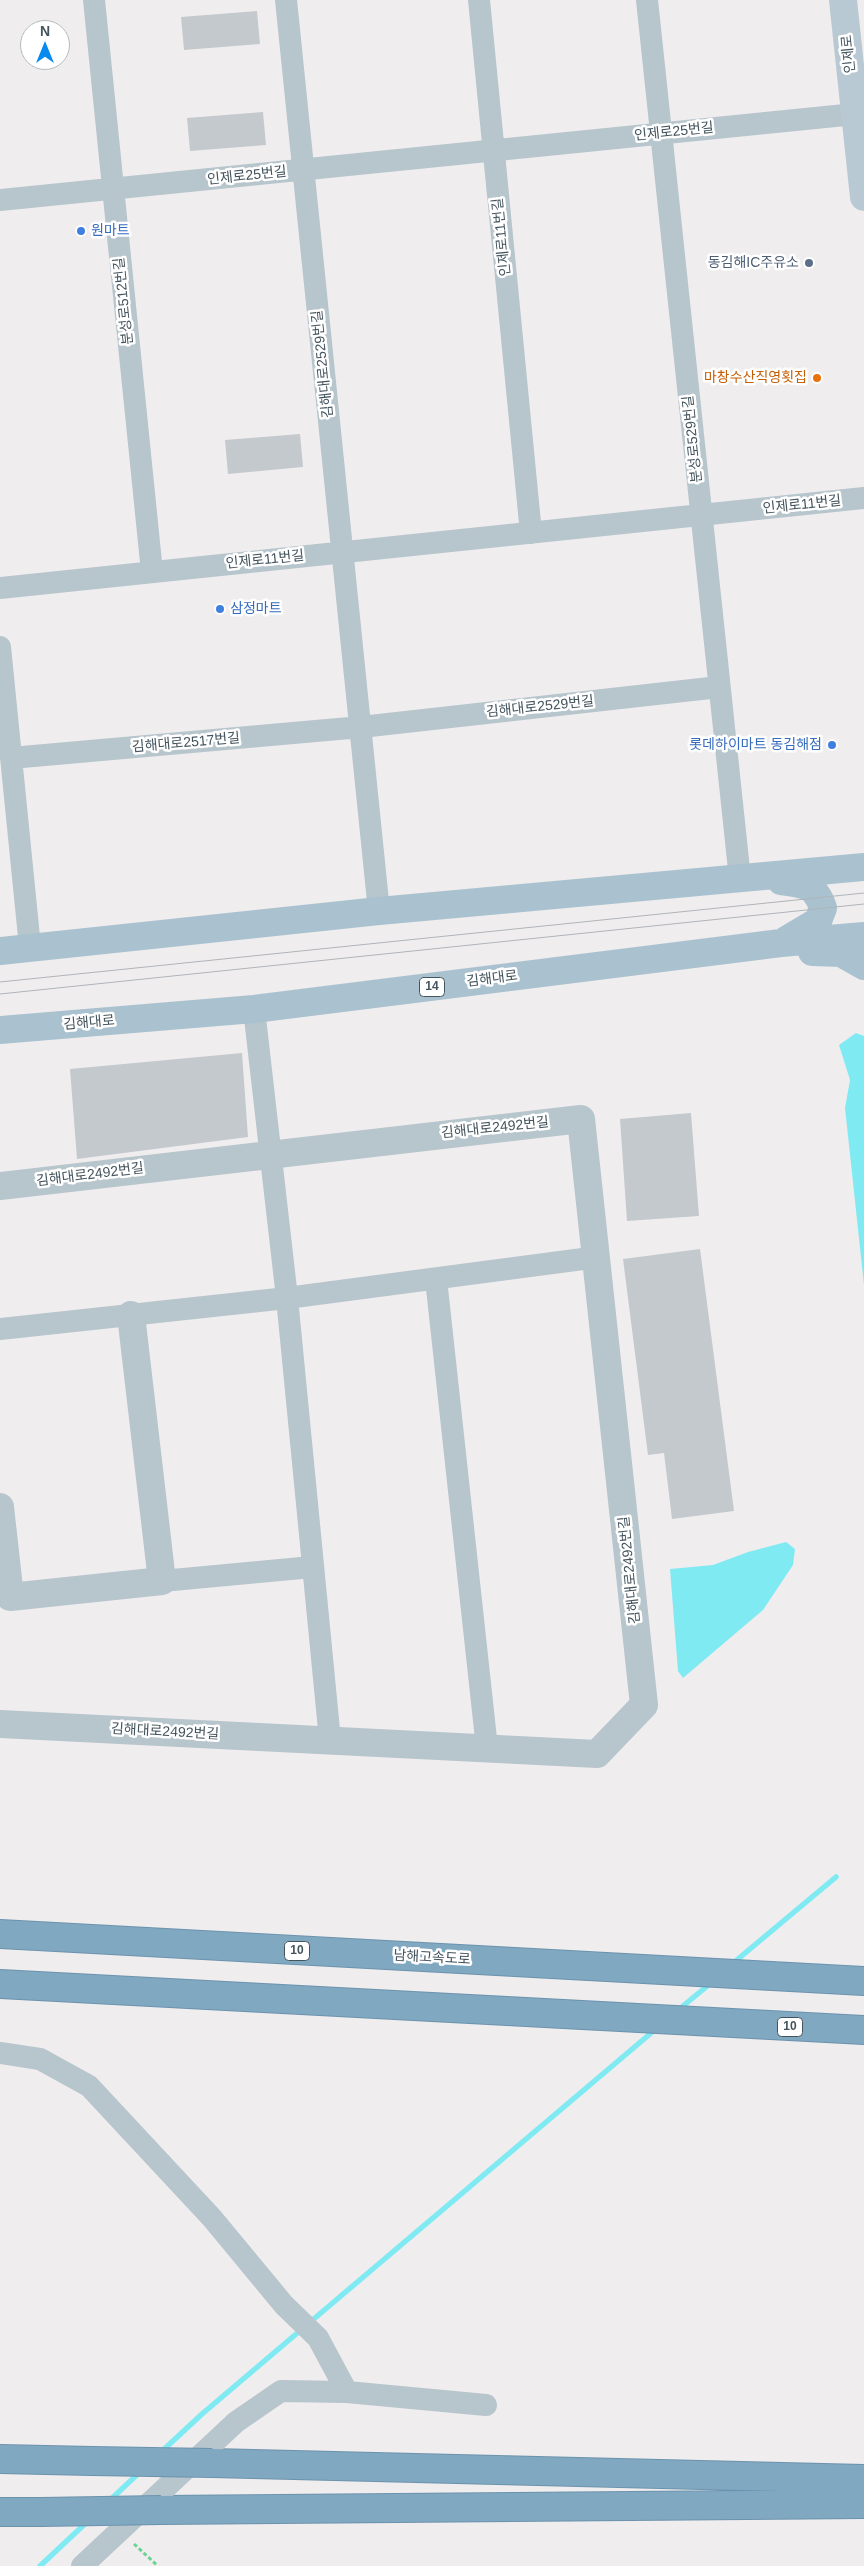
<!DOCTYPE html>
<html>
<head>
<meta charset="utf-8">
<style>
	body { margin:0 }
	#map { position:relative; width:864px; height:2566px; overflow:hidden; background:#f0edee; font-family:Helvetica,sans-serif }
	canvas { display:block }
	.north { position:absolute; left:20px; top:20px; width:50px; height:50px; box-sizing:border-box; background:#fff; border:1px solid #b4bbbe; border-radius:50%; rotate:0deg; font-size:14px; font-weight:700; line-height:20px; text-align:center; color:#44545d }
	.north::after { content:''; display:block; margin:auto; width:18px; height:22px; background:#098aee; clip-path:polygon(50% 0,100% 100%,50% 72%,0 100%) }
</style>
</head>
<body>
<div id="map">
<canvas width="864" height="2566"></canvas>
<div class="north">N</div>
</div>
<script>
const c = document.querySelector('canvas').getContext('2d');
c.lineJoin = 'round';
function paint(path, color) {
  c.fillStyle = color;
  c.fill(path, 'evenodd');
}
function trace(path, color, width, dash) {
  c.strokeStyle = color;
  c.lineWidth = width;
  c.lineCap = dash ? 'butt' : 'round';
  c.setLineDash(dash || []);
  c.stroke(path);
}
function drawText(font, color, halo, rows, align = 'center') {
  c.font = font + ' Helvetica,"Noto Sans KR",sans-serif';
  c.lineWidth = 5;
  c.setLineDash([]);
  c.textBaseline = 'middle';
  c.strokeStyle = halo;
  c.fillStyle = color;
  for (const [text, x, y, turn = 0] of rows) {
    c.save();
    c.translate(x, y);
    c.rotate((+turn || 0) * Math.PI / 180);
    c.textAlign = isNaN(turn) ? turn : align;
    if (halo) c.strokeText(text, 0, 0);
    c.fillText(text, 0, 0);
    c.restore();
  }
}
const water = new Path2D(`
	M856 1033 864 1036V1285L845 1108 850 1080 839 1045Z
	M786 1542 795 1549 793 1565 763 1610 683 1678 678 1671 670 1569 713 1565 748 1552Z`);
const stream = new Path2D(`
	M732 1964 836 1877
	M677 2011 712 1982
	M309 2323 657 2028
	M160 2453 202 2414 302 2329
	M109 2501 141 2471
	M40 2566 88 2521`);
const building = new Path2D(`
	M257 11 260 44 184 50 181 17Z
	M263 112 266 145 190 151 187 118Z
	M300 434 303 467 228 474 225 440Z
	M242 1053 248 1137 77 1159 70 1069Z
	M691 1113 699 1216 627 1221 620 1119Z
	M700 1249 734 1511 672 1519 664 1453 648 1455 623 1259Z`);
const path = new Path2D(`
	M134 2544 158 2566`);
const minor = new Path2D(`
	M94 0 152 572
	M286 0 379 911
	M479 0 531 533
	M647 0 740 879
	M0 200 855 114
	M0 588 864 498
	M0 647 30 947
	M11 758 361 727 719 687
	M436 1279 487 1748
	M0 1329 287 1298 254 1009
	M162 1581 312 1567
	M330 1740 287 1298 598 1257
	M0 2053 40 2059 89 2086 212 2218 284 2305 318 2338 347 2392
	M82 2566 236 2422 281 2391 347 2392 486 2405`);
const tertiary = new Path2D(`
	M0 1186 581 1119 644 1705 597 1754 0 1724
	M0 1507 10 1597 162 1581 131 1315`);
const secondary = new Path2D(`
	M843 0 864 197`);
const primary = new Path2D(`
	M781 881C804 884 815 884 823 908L818 921 786 940
	M0 951 379 911 864 867
	M812 952 841 953 864 966
	M0 1030 254 1009 781 943 864 936`);
const motorway = new Path2D(`
	M0 1934 864 1981
	M0 1984 864 2030
	M0 2459 92 2461
	M212 2463 864 2479
	M161 2510 864 2504
	M0 2512H41`);
const tram = new Path2D(`
	M0 982 864 893
	M0 994 864 904`);
const motorwayBridge = new Path2D(`
	M92 2461 212 2463
	M41 2512 161 2510`);
const markers = [
	[81,231,5,"#3f7fe0"],
	[809,263,5,"#5c6f8a"],
	[817,378,5,"#e8710a"],
	[220,609,5,"#3f7fe0"],
	[832,745,5,"#3f7fe0"]
];
const shields = [
	[432,987,25],
	[297,1951,25],
	[790,2027,25]
];
const shieldNames = [
	["14",432,987],
	["10",297,1951],
	["10",790,2027]
];
const streetNames = [
	["인제로",849,54,-96],
	["인제로25번길",674,132,-6],
	["인제로25번길",247,176,-6],
	["인제로11번길",502,237,-96],
	["분성로512번길",124,301,-96],
	["김해대로2529번길",323,364,-96],
	["분성로529번길",693,439,-96],
	["인제로11번길",802,505,-6],
	["인제로11번길",265,560,-6],
	["김해대로2529번길",540,707,-6],
	["김해대로2517번길",186,743,-5],
	["김해대로",492,979,-7],
	["김해대로",89,1023,-5],
	["김해대로2492번길",495,1128,-6],
	["김해대로2492번길",90,1175,-7],
	["김해대로2492번길",630,1570,-96],
	["김해대로2492번길",165,1732,3],
	["남해고속도로",432,1958,3]
];
const shopNames = [
	["원마트",91,231],
	["삼정마트",230,609],
	["롯데하이마트 동김해점",822,745,"right"]
];
const serviceNames = [
	["동김해IC주유소",799,263]
];
const foodNames = [
	["마창수산직영횟집",807,378]
];
paint(water, '#80eaf3');
trace(stream, '#80eaf3', 5.5);
paint(building, '#c4c9ce');
trace(motorway, '#6c93ad', 30);
trace(path, '#6cd394', 3, [4, 2.5]);
trace(minor, '#b7c5cc', 22);
trace(tertiary, '#b7c5cc', 28);
trace(secondary, '#b9c9d4', 28);
trace(primary, '#aac2cf', 28);
trace(motorway, '#80a8c1', 28);
trace(tram, '#afb4b9', 1);
trace(motorwayBridge, '#6c93ad', 30, []);
trace(motorwayBridge, '#80a8c1', 28);
for (const [x, y, r, color] of markers) {
  const dot = new Path2D();
  dot.arc(x, y, r, 0, 2 * Math.PI);
  c.fillStyle = color;
  c.fill(dot);
  trace(dot, '#fff', 2);
}
for (const [x, y, w] of shields) {
  const box = new Path2D();
  box.roundRect(x - w / 2, y - 9.5, w, 19, 4);
  c.fillStyle = '#fff';
  c.fill(box);
  trace(box, '#44545d', 1);
}
drawText('bold 12px', '#44545d', null, shieldNames);
drawText('14px', '#44545d', '#fff', streetNames);
drawText('14px', '#366cbe', '#fff', shopNames, 'left');
drawText('14px', '#4e5e75', '#fff', serviceNames, 'right');
drawText('14px', '#c56008', '#fff', foodNames, 'right');
</script>
</body>
</html>
